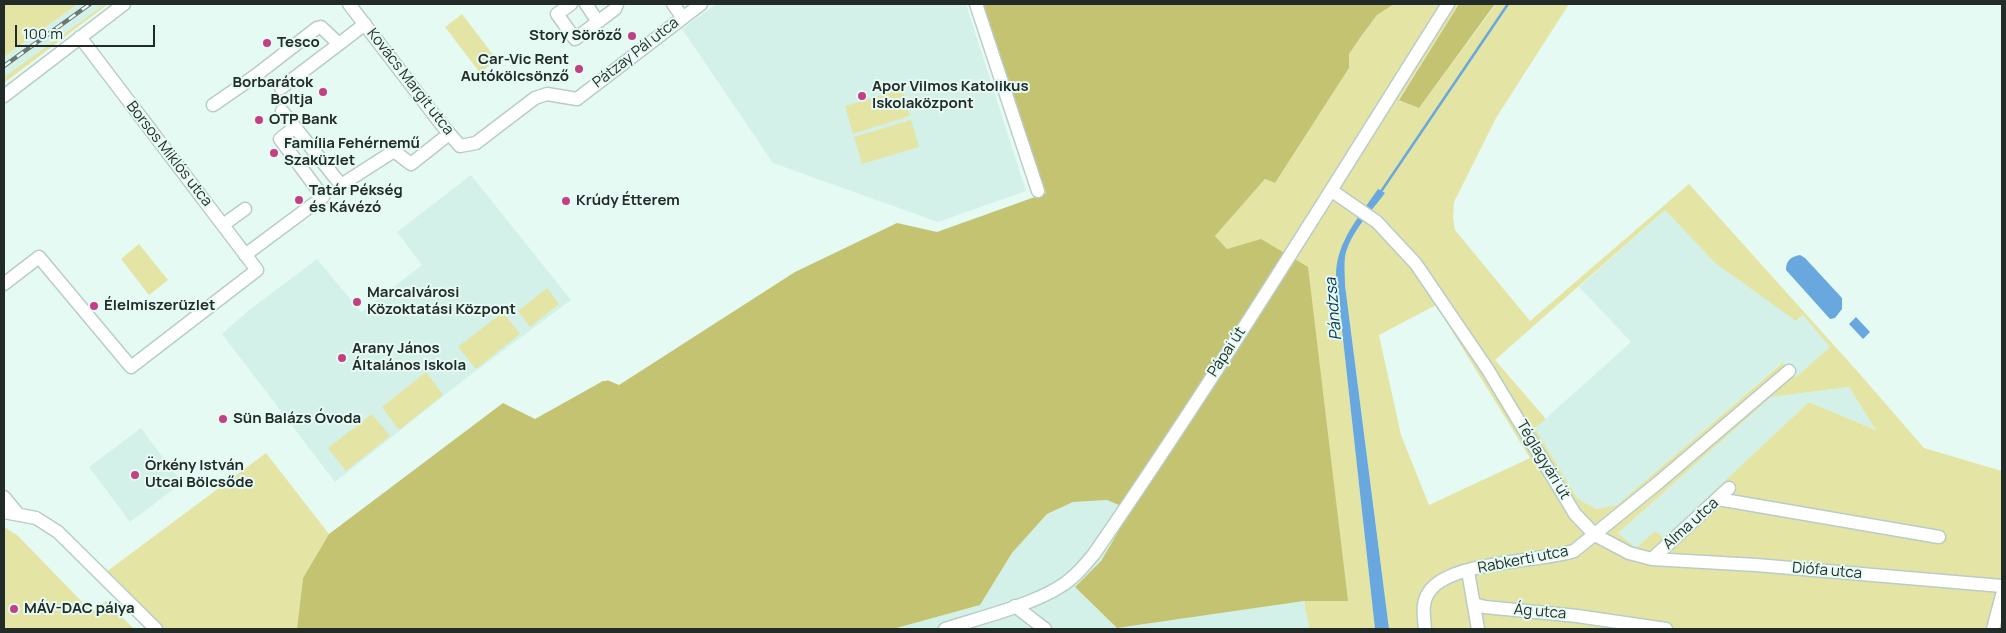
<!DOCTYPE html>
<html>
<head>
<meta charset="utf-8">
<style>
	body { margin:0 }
	#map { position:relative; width:2006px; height:633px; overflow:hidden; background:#e6faf4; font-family:Manrope,sans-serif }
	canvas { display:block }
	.frame { position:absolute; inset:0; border:5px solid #232b29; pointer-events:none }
	.scale { position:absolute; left:15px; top:25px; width:140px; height:22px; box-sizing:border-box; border:2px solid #232b29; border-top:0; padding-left:6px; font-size:15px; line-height:18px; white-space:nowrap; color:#232b29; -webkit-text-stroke:4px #e6faf4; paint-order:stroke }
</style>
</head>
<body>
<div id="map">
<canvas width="2006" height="633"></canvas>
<div class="frame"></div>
<div class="scale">100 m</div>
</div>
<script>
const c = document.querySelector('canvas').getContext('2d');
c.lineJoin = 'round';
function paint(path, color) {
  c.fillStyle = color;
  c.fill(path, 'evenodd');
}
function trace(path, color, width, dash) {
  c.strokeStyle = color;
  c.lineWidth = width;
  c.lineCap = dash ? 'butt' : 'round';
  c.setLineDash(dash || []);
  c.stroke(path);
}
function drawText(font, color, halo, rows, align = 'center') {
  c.font = font + ' Manrope,sans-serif';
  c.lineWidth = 4;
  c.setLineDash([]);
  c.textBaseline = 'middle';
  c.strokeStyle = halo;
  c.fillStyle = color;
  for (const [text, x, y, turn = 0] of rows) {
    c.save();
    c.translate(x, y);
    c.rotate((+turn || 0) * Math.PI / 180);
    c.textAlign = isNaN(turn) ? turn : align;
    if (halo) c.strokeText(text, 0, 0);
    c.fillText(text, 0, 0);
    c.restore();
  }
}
const built = new Path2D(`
	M78 4H105L4 77V57Z
	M716 4H966L1026 191 938 222 773 163 682 29Z
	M471 175 571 300 461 382 335 482 222 334 248 311 317 259 361 312 422 265 397 232Z
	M1665 210 1715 263 1797 321 1803 315 1831 347 1796 377 1781 363 1617 505 1596 509 1578 499 1535 428 1631 342 1579 287Z
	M1849 387 1877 430 1809 402 1664 539 1655 531 1636 548 1618 533 1771 397Z
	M141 428 182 483 130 522 89 467Z
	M1107 500 1131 509 1101 561 1075 587 1117 628 1304 601 1309 629H893L980 605 1012 553 1047 514 1073 502Z`);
const green = new Path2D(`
	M4 4H78L4 57Z
	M105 4H108L4 83V77Z
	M1394 4H1459L1399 99 1419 108 1496 4H1569L1496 118 1454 202 1453 218 1455 230 1530 321 1689 184 1858 372 1924 448 2002 471V629H1389L1345 285C1345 276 1344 266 1345 257 1349 234 1371 212 1384 193L1344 240 1336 276 1375 629H1309L1304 601H1347L1261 240 1227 249 1215 236 1265 179 1275 183 1349 68V54L1362 35 1377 15ZM1665 210 1715 263 1796 321 1803 315 1830 347 1796 377 1782 363 1617 505 1596 509 1578 499 1535 428 1546 419 1495 360ZM1436 305 1530 458 1429 505 1401 435 1379 335ZM1849 387 1876 430 1809 402 1664 538 1655 531 1636 548 1618 533 1771 397Z
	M462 14 497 60 480 73 445 27Z
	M902 89 910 116 853 134 845 106Z
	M911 120 919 147 862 164 854 137Z
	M139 244 168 280 149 295 121 259Z
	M547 288 559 304 530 327 518 311Z
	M503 312 520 334 476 369 458 347Z
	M426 372 443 395 399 430 382 407Z
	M372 414 390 436 346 471 328 448Z
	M266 453 329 534 303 578 297 629H148L98 578Z
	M4 527 17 535 92 612 106 601 134 629H4Z`);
const forest = new Path2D(`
	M983 4H1394L1377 15 1362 35 1349 54V68L1275 183 1265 179 1215 236 1227 249 1261 239 1308 267 1348 601H1304L1117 628 1075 587 1101 561 1131 510 1107 500 1073 502 1047 514 1012 553 980 605 893 629H297L303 578 329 534 503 403 535 419 603 381H607V380L619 385 795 272 897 223 937 232 1046 193Z
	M1459 4H1495L1419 108 1399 100Z`);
const water = new Path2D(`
	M1378 189 1385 193C1371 212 1349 234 1345 257 1344 266 1345 276 1345 285L1389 629H1375L1336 276C1336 241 1360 216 1378 189Z
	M1800 255 1805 258 1842 298V309L1835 318 1830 319 1786 270C1786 260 1791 257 1800 255Z
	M1856 317 1870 332 1863 339 1849 324Z`);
const stream = new Path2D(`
	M1380 193 1508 4`);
const minor = new Path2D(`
	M349 4 441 124 460 146 476 143 535 98 547 94 577 99 701 4
	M571 4 557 14 575 39 615 9 617 4
	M586 4 598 22
	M673 4 683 18
	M976 4 1038 191
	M281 88 339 44
	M4 96 124 4
	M213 105 255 76 317 28 321 27 339 44 365 24
	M282 111 341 185 394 151 411 164 449 134
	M1332 191 1377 222 1416 264 1488 370 1575 514 1595 535 1629 553 1652 559 1756 565 2002 586
	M223 225 245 209
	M245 255 323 197 280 139 290 131
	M4 284 39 257 131 367 257 270 80 37
	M4 497 18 514
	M1718 499 1939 537
	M4 512 36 518 58 532 156 629
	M1652 559 1729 488
	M1468 571 1478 629
	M1474 604 1485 607 1577 616 1666 629
	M1015 606 1045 629
	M945 629C979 618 1032 605 1061 586 1074 578 1084 566 1094 554 1218 374 1332 188 1448 4
	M1425 629C1424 617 1421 603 1429 592 1449 561 1540 562 1574 551L1659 482 1789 371
	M1993 629 2002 595`);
const rail = new Path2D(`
	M4 66 90 4`);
const markers = [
	[632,36,5,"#c44085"],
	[267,43,5,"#c44085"],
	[579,69,5,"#c44085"],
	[323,92,5,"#c44085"],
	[862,96,5,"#c44085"],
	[259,120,5,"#c44085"],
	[274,153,5,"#c44085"],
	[299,200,5,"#c44085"],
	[566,201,5,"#c44085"],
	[357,302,5,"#c44085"],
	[94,306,5,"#c44085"],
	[342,358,5,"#c44085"],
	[223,419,5,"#c44085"],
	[135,475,5,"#c44085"],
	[14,609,5,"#c44085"]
];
const poiNames = [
	["Story Söröző",622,36,"right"],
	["Tesco",277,43],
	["Car-Vic Rent",569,60,"right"],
	["Autókölcsönző",569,77,"right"],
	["Borbarátok",313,83,"right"],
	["Boltja",313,100,"right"],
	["Apor Vilmos Katolikus",872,87],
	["Iskolaközpont",872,104],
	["OTP Bank",269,120],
	["Família Fehérnemű",284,144],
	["Szaküzlet",284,161],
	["Tatár Pékség",309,191],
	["és Kávézó",309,208],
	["Krúdy Étterem",576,201],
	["Marcalvárosi",367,293],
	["Közoktatási Központ",367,310],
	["Élelmiszerüzlet",104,306],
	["Arany János",352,349],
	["Általános Iskola",352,366],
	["Sün Balázs Óvoda",233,419],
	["Örkény István",145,466],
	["Utcai Bölcsőde",145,483],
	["MÁV-DAC pálya",24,609]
];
const streetNames = [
	["Pátzay Pál utca",636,53,-38],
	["Kovács Margit utca",410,82,52],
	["Borsos Miklós utca",169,154,52],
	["Pápai út",1227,352,-57],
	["Téglagyári út",1543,460,59],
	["Alma utca",1691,524,-42],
	["Rabkerti utca",1523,560,-11],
	["Diófa utca",1827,571,5],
	["Ág utca",1540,612,5]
];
const waterNames = [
	["Pándzsa",1334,309,-95]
];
paint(built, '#d4f1e9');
paint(green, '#e4e4a4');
paint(forest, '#c4c371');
paint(water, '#69a7df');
trace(stream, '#69a7df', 2.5);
trace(minor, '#b9cdc7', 15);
trace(minor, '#fff', 12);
trace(rail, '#6a7773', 4.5);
trace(rail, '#e6faf4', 2.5, [8]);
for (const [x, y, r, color] of markers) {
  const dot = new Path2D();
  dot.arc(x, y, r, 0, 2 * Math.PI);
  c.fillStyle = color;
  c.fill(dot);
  trace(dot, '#e6faf4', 2);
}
drawText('bold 15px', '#232b29', '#e6faf4', poiNames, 'left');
drawText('15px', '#232b29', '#e6faf4', streetNames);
drawText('italic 16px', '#023256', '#e6faf4', waterNames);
</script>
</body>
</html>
